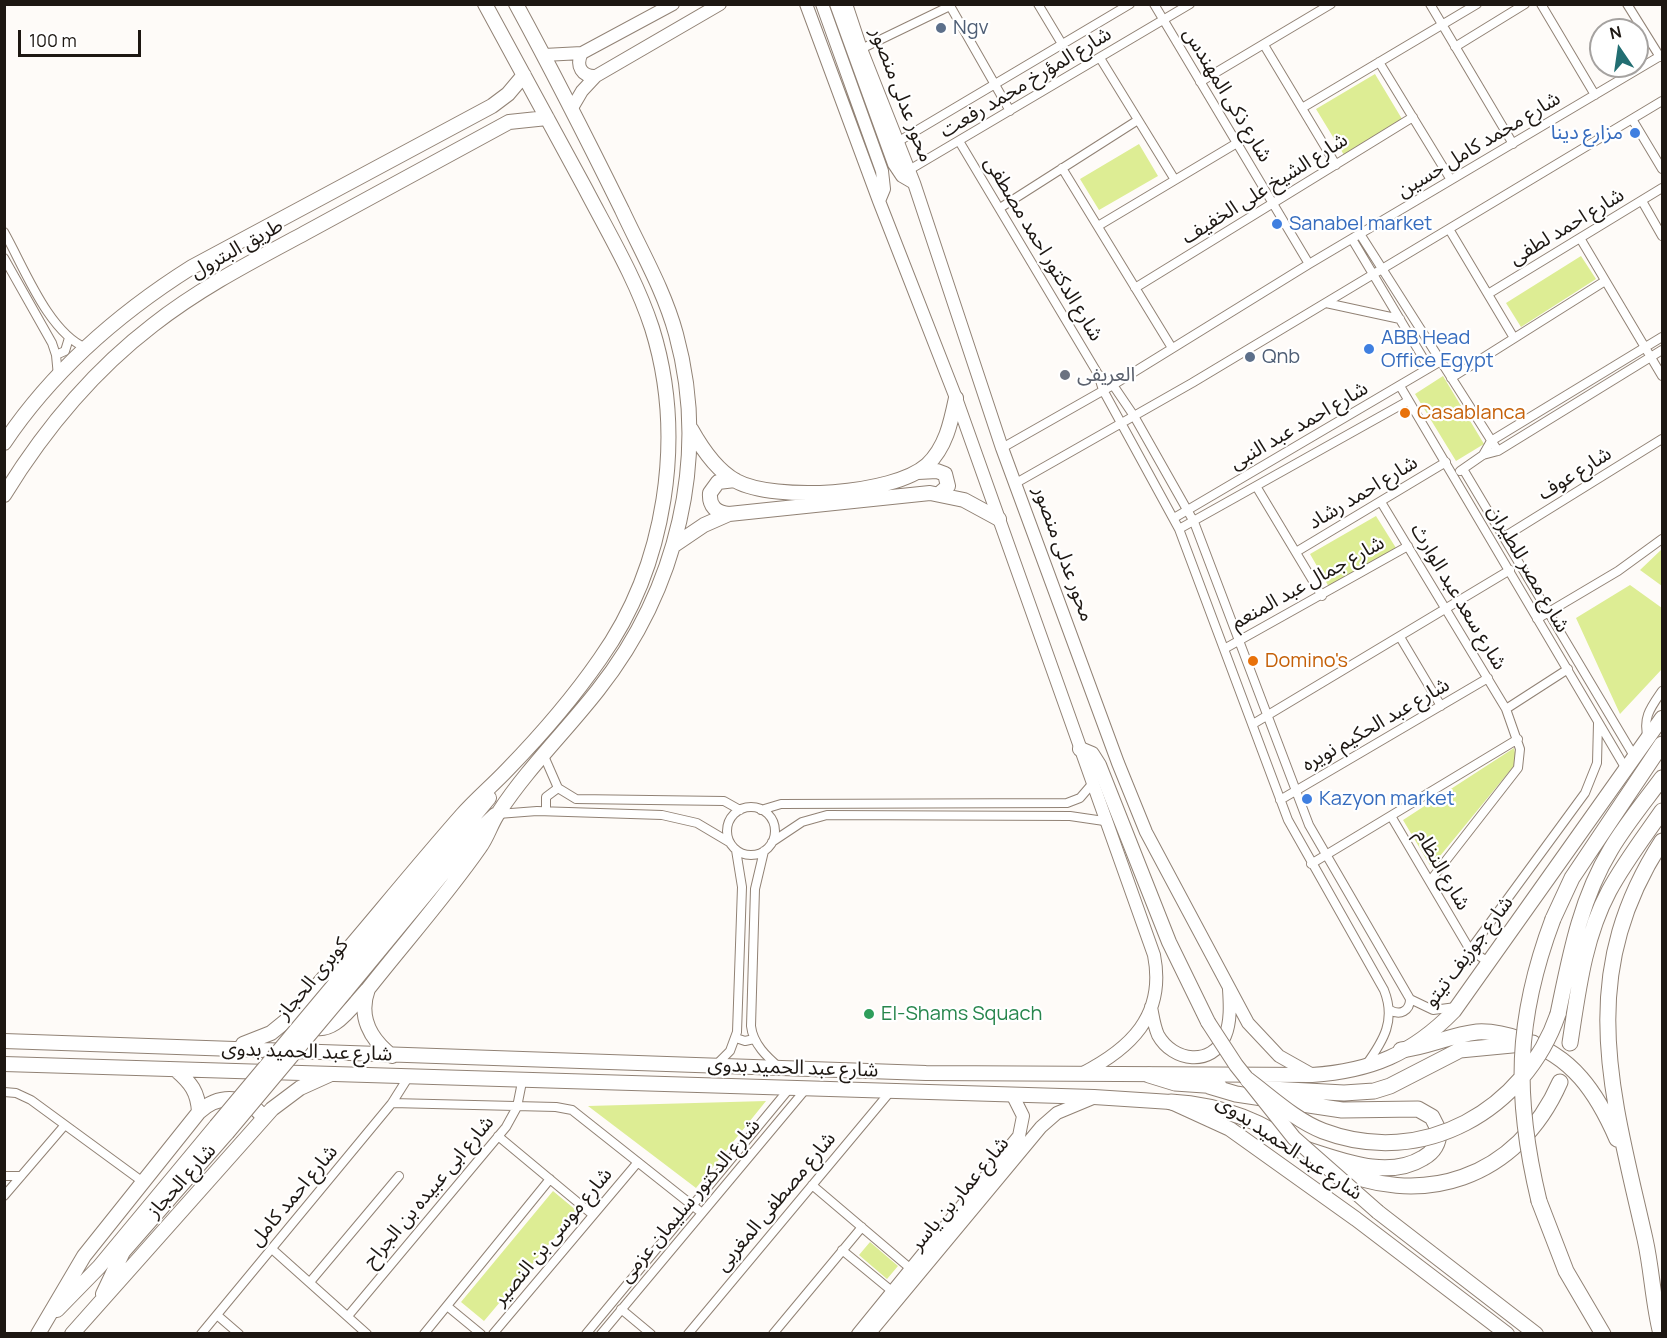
<!DOCTYPE html>
<html>
<head>
<meta charset="utf-8">
<style>
	body { margin:0 }
	#map { position:relative; width:1667px; height:1338px; overflow:hidden; background:#fefbf8; font-family:Manrope,sans-serif }
	canvas { display:block }
	.frame { position:absolute; inset:0; border:6px solid #1d1712; pointer-events:none }
	.north { position:absolute; left:1589px; top:18px; width:60px; height:60px; box-sizing:border-box; background:#fff; border:2px solid #a5a2a0; border-radius:50%; rotate:347deg; font-size:16px; font-weight:700; line-height:24px; text-align:center; color:#1d1712 }
	.north::after { content:''; display:block; margin:auto; width:21px; height:27px; background:#226e72; clip-path:polygon(50% 0,100% 100%,50% 72%,0 100%) }
	.scale { position:absolute; left:18px; top:30px; width:123px; height:27px; box-sizing:border-box; border:3px solid #1d1712; border-top:0; padding-left:8px; font-size:18px; line-height:21px; white-space:nowrap; color:#1d1712; -webkit-text-stroke:4px #fff; paint-order:stroke }
</style>
</head>
<body>
<div id="map">
<canvas width="1667" height="1338"></canvas>
<div class="frame"></div>
<div class="north">N</div>
<div class="scale">100 m</div>
</div>
<script>
const c = document.querySelector('canvas').getContext('2d');
c.lineJoin = 'round';
function paint(path, color) {
  c.fillStyle = color;
  c.fill(path, 'evenodd');
}
function trace(path, color, width, dash) {
  c.strokeStyle = color;
  c.lineWidth = width;
  c.lineCap = dash ? 'butt' : 'round';
  c.setLineDash(dash || []);
  c.stroke(path);
}
function drawText(font, color, halo, rows, align = 'center') {
  c.font = font + ' Manrope,"Noto Sans Arabic",sans-serif';
  c.lineWidth = 4.5;
  c.setLineDash([]);
  c.textBaseline = 'middle';
  c.strokeStyle = halo;
  c.fillStyle = color;
  for (const [text, x, y, turn = 0] of rows) {
    c.save();
    c.translate(x, y);
    c.rotate((+turn || 0) * Math.PI / 180);
    c.textAlign = isNaN(turn) ? turn : align;
    if (halo) c.strokeText(text, 0, 0);
    c.fillText(text, 0, 0);
    c.restore();
  }
}
const green = new Path2D(`
	M1375 74 1402 119 1344 155 1316 109Z
	M1139 144 1158 176 1099 210 1080 179Z
	M1581 256 1596 279 1521 327 1506 303Z
	M1443 376 1484 444 1456 461 1415 394Z
	M1376 516 1396 548 1329 587 1310 554Z
	M1662 549V586L1640 570Z
	M1630 585 1662 608V669L1620 714 1576 618Z
	M1514 748 1517 762 1431 867 1403 820Z
	M766 1101 696 1188 588 1106Z
	M553 1191 577 1211 484 1321 461 1302Z
	M870 1242 898 1266 887 1279 859 1255Z`);
const street = new Path2D(`
	M949 4 1010 111
	M1038 4 1062 44
	M1154 4 1309 264
	M1430 4 1513 144
	M1541 4 1595 95
	M1627 4 1660 57
	M1264 45 1336 165
	M1455 47 1525 4
	M861 49 950 6
	M1100 58 1175 180
	M1379 62 1451 180
	M1200 82 1331 4
	M1302 108 1477 4
	M1632 119 1662 169
	M899 141 1130 4
	M959 141 1098 374 1103 390 1179 529 1288 820 1384 990C1396 1020 1384 1040 1366 1065
	M1062 168 1172 348
	M909 170 1190 4
	M1642 201 1662 236
	M1000 208 1138 120
	M1098 226 1237 143
	M1449 229 1514 338
	M4 232C24 267 48 332 86 348
	M1360 234 1498 451
	M1580 238 1662 376
	M1352 239 1429 368
	M4 258 52 343 56 355 58 376
	M1135 288 1413 117
	M1488 294 1662 188
	M1326 303 1400 319
	M56 355 65 351 69 338
	M1098 374 1113 385 1134 416 1194 522 1309 825 1410 999 1433 1010 1456 1007
	M1451 378 1605 281
	M1400 386 1626 769
	M1002 448 1113 385 1309 264 1662 55
	M1483 455 1491 441 1662 337
	M1463 469 1634 756
	M1460 471 1483 455 1498 451 1662 350
	M1016 483 1192 383 1662 101
	M1256 486 1322 596
	M1381 502 1506 709 1520 749 1518 768 1430 881
	M1174 518 1441 361
	M1179 529 1408 401
	M1504 537 1662 439
	M1296 552 1446 462
	M1537 619 1618 571 1662 539
	M1400 637 1441 706
	M1224 649 1408 546
	M1506 709 1568 669
	M1253 724 1510 570
	M1648 738C1642 718 1651 707 1662 691
	M544 756 558 788 576 799 724 801 740 810
	M1280 800 1488 678
	M727 831a24 24 0 1 1 48 0a24 24 0 1 1-48 0Z
	M761 810 781 804 1067 803 1080 798 1092 784
	M546 811V797L558 788
	M498 814 537 811 662 815 697 823 729 842
	M1391 816 1470 950 1490 963
	M772 842 802 822 827 815 1070 816 1104 821
	M764 851 755 889 751 1026C753 1044 767 1057 780 1068
	M1311 864 1518 739
	M1470 950 1585 793 1597 763 1598 723
	M1390 1010C1400 1016 1410 1011 1410 999
	M736 1038 745 1041 754 1039
	M715 1066 730 1051 737 1032 742 887 736 850
	M4 1092 16 1093 31 1100 143 1182
	M392 1103 556 1107 572 1110 702 1213
	M498 1136 593 1215
	M4 1176H21
	M812 1185 911 1269
	M4 1196 64 1126
	M272 1249 367 1334
	M842 1250 893 1292
	M310 1282 399 1176
	M447 1306 481 1334
	M621 1309 651 1334
	M217 1315 239 1334
	M348 1316 506 1127 517 1107 522 1082
	M201 1334 392 1103 409 1076
	M424 1334 550 1179
	M493 1334 638 1162
	M586 1334 789 1089
	M601 1334 805 1090
	M688 1334 890 1092
	M773 1334 862 1227`);
const secondary = new Path2D(`
	M806 4 879 201 956 398 1154 955C1166 1016 1130 1049 1081 1074
	M822 4 882 171 884 189 879 201
	M836 4 894 164 902 176 914 183
	M846 4 861 49 914 183 1002 448 1118 763 1146 832 1248 1023 1279 1056 1311 1074
	M582 53C575 66 582 77 596 76
	M544 55 582 53 673 4
	M572 108 582 91 596 76 720 4
	M1151 1007C1153 1017 1154 1026 1158 1035 1173 1062 1212 1067 1225 1036 1231 1022 1230 1004 1229 989
	M858 1334 1019 1136 1023 1116 1013 1096
	M869 1334 1041 1127 1057 1113 1093 1098`);
const primary = new Path2D(`
	M691 429C701 447 716 470 736 481 775 502 893 495 927 465 946 447 951 422 956 398
	M4 443C53 370 119 313 192 267L492 106 508 94 524 75
	M918 472 937 471 945 474 948 486 939 494
	M4 495C44 430 93 371 153 325 200 288 253 261 305 233 373 196 441 159 509 122L547 118
	M729 514C716 513 709 506 710 493L718 482 735 480
	M673 546 704 525 729 514 930 493 964 500 999 519
	M1080 749 1092 754 1099 765 1169 942 1208 1022
	M334 985 489 798
	M345 992 478 831 495 815
	M307 1024C331 1040 352 1006 367 990
	M4 1041 926 1073 1312 1075C1371 1071 1412 1054 1454 1011L1662 718
	M243 1044 271 1033 287 1020C347 953 403 882 462 815 476 799 493 785 508 769 541 735 573 698 600 659 666 566 686 437 652 328 636 279 609 234 585 188 552 127 519 66 485 4
	M392 1056C370 1039 358 1016 368 989 405 942 446 896 480 847 488 836 491 823 499 812 527 769 566 731 598 690 677 590 710 458 676 334 664 290 641 251 622 210 588 141 553 72 516 4
	M4 1064 1094 1097 1171 1102 1230 1129 1356 1219 1507 1334
	M199 1112C220 1093 247 1095 264 1118
	M1378 1212 1536 1334
	M103 1294 123 1252 227 1133
	M57 1310 99 1267 216 1126
	M38 1334 84 1256 199 1112C198 1092 191 1083 176 1070
	M72 1334 272 1109 300 1088 331 1074`);
const highway = new Path2D(`
	M1553 919 1572 878 1662 744
	M1558 1014C1570 956 1580 900 1611 849 1626 824 1645 801 1662 778
	M1570 1043C1578 991 1584 938 1609 891 1624 863 1644 837 1662 811
	M1401 1050C1427 1047 1451 1035 1477 1032 1493 1031 1508 1035 1522 1040 1572 1055 1597 1093 1617 1139
	M1149 1075 1175 1083 1219 1086
	M1209 1086 1236 1094 1342 1110 1418 1109 1432 1117 1439 1131C1439 1143 1434 1152 1423 1158 1387 1180 1341 1160 1305 1149
	M1252 1088 1344 1093 1374 1091 1390 1086 1460 1050 1533 1043
	M1171 1102C1220 1105 1265 1121 1303 1152
	M1326 1165C1421 1212 1518 1178 1560 1082
	M1539 1201 1566 1271 1603 1334
	M1661 1334C1653 1303 1652 1270 1645 1239 1612 1093 1574 977 1662 841`);
const primaryBridge = new Path2D(`
	M1208 1022 1236 1065 1294 1138 1378 1212
	M216 1126 334 985
	M227 1133 345 992`);
const highwayBridge = new Path2D(`
	M1248 1080C1272 1098 1295 1120 1323 1131 1423 1169 1525 1110 1558 1014
	M1539 1201C1514 1097 1515 1020 1553 919`);
const markers = [
	[941,28,6,"#5c6f8a"],
	[1635,133,6,"#3f7fe0"],
	[1277,224,6,"#3f7fe0"],
	[1369,349,6,"#3f7fe0"],
	[1250,357,6,"#5c6f8a"],
	[1065,375,6,"#6b7280"],
	[1405,413,6,"#e8710a"],
	[1253,661,6,"#e8710a"],
	[1307,799,6,"#3f7fe0"],
	[869,1014,6,"#2e9e5b"]
];
const serviceNames = [
	["Ngv",953,28],
	["Qnb",1262,357]
];
const streetNames = [
	["شارع المؤرخ محمد رفعت",1026,83,-31],
	["محور عدلى منصور",901,95,69],
	["شارع ذكى المهندس",1227,95,59],
	["شارع محمد كامل حسين",1479,145,-31],
	["شارع الشيخ على الخفيف",1265,189,-32],
	["شارع احمد لطفى",1567,227,-31],
	["طريق البترول",237,249,-29],
	["شارع الدكتور احمد مصطفى",1043,249,59],
	["شارع احمد عبد النبى",1299,426,-30],
	["شارع عوف",1575,474,-32],
	["شارع احمد رشاد",1363,493,-31],
	["محور عدلى منصور",1063,554,70],
	["شارع مصر للطيران",1528,569,60],
	["شارع جمال عبد المنعم",1308,583,-29],
	["شارع سعد عبد الوارث",1458,597,59],
	["شارع عبد الحكيم نويره",1376,725,-30],
	["شارع النظام",1442,870,60],
	["شارع جوزيف تيتو",1469,952,-53],
	["كوبرى الحجاز",313,979,-50],
	["شارع عبد الحميد بدوى",307,1052,2],
	["شارع عبد الحميد بدوى",793,1068,2],
	["شارع عبد الحميد بدوى",1289,1148,34],
	["شارع الحجاز",182,1181,-48],
	["شارع ابى عبيده بن الجراح",429,1192,-50],
	["شارع عمار بن ياسر",960,1194,-50],
	["شارع احمد كامل",294,1196,-50],
	["شارع الدكتور سليمان عزمى",690,1201,-50],
	["شارع مصطفى المغربى",776,1202,-50],
	["شارع موسى بن النصير",553,1237,-50]
];
const shopNames = [
	["مزارع دينا",1623,133,"right"],
	["Sanabel market",1289,224],
	["ABB Head",1381,338],
	["Office Egypt",1381,361],
	["Kazyon market",1319,799]
];
const worshipNames = [
	["العريفى",1077,375]
];
const foodNames = [
	["Casablanca",1417,413],
	["Domino's",1265,661]
];
const leisureNames = [
	["El-Shams Squach",881,1014]
];
paint(green, '#dded94');
trace(street, '#918275', 10);
trace(secondary, '#918275', 14);
trace(primary, '#918275', 16);
trace(highway, '#918275', 17);
trace(street, '#fff', 8);
trace(secondary, '#fff', 12);
trace(primary, '#fff', 14);
trace(highway, '#fff', 15);
trace(primaryBridge, '#918275', 16, []);
trace(highwayBridge, '#918275', 17, []);
trace(primaryBridge, '#fff', 14);
trace(highwayBridge, '#fff', 15);
for (const [x, y, r, color] of markers) {
  const dot = new Path2D();
  dot.arc(x, y, r, 0, 2 * Math.PI);
  c.fillStyle = color;
  c.fill(dot);
  trace(dot, '#fff', 2);
}
drawText('20px', '#4e5e75', '#fff', serviceNames, 'left');
drawText('20px', '#1d1712', '#fff', streetNames);
drawText('20px', '#366cbe', '#fff', shopNames, 'left');
drawText('20px', '#5b616d', '#fff', worshipNames, 'left');
drawText('20px', '#c56008', '#fff', foodNames, 'left');
drawText('20px', '#27864d', '#fff', leisureNames, 'left');
</script>
</body>
</html>
